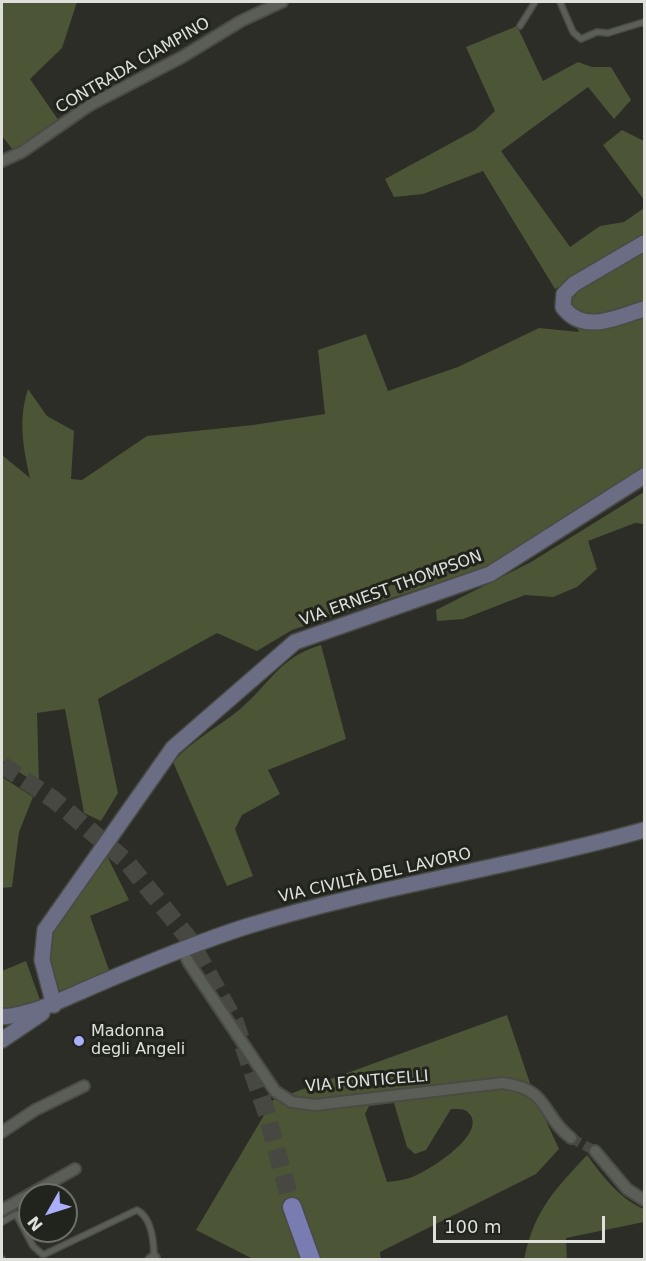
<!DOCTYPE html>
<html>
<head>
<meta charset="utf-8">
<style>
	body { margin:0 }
	#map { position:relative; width:646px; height:1261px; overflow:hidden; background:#2b2d26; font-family:"DejaVu Sans",sans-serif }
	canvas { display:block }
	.frame { position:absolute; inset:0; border:3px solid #dfe0dc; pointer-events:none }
	.north { position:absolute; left:18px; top:1183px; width:60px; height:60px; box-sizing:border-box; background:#21241c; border:2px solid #6d6f69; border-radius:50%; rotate:231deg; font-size:16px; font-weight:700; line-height:24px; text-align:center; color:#dfe0dc }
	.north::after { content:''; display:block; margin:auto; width:21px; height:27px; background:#abaffb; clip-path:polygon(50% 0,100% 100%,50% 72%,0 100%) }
	.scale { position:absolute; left:433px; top:1216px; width:172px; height:27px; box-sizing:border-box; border:3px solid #dfe0dc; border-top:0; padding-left:8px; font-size:18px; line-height:21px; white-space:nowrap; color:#dfe0dc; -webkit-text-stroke:4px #21241c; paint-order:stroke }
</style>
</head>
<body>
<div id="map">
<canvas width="646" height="1261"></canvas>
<div class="frame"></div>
<div class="north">N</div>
<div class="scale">100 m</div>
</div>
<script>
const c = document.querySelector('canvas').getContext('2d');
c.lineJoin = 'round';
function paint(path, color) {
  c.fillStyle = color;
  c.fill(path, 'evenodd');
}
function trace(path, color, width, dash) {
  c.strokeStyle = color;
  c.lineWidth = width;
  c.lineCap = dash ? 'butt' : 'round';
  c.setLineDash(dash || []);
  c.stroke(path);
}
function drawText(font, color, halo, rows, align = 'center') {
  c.font = font + ' "DejaVu Sans",sans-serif';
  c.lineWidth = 6;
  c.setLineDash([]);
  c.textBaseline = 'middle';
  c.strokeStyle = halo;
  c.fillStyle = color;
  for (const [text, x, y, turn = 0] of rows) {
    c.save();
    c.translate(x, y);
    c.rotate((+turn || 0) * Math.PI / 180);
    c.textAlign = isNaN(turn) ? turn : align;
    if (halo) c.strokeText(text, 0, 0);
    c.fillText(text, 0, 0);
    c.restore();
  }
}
const green = new Path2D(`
	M2 2H77L62 48 30 79 59 121 13 150 2 136Z
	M517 26 543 81 578 62 592 67H611L631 100 614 119 588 87 501 151 570 247 600 226 624 222 644 208V239L555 289 483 171 423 194 394 197 385 179 475 130 495 111 466 47Z
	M622 130 644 141V200L603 145Z
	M644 248V482L485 568 292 630 257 651 217 633 98 699 118 793 101 821 84 813 65 709 37 713 39 785 2 761V455L30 478C23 448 18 419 28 389L47 416 74 431 71 479 82 480 147 436 253 425 325 414 318 350 366 334 388 391 458 367 539 328 579 332 567 304 571 291Z
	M644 492V524L635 523 588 541 597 569 577 587 553 597 525 595 463 619 437 621 436 610 531 562Z
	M321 645 346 739 268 770 280 794 242 815 235 829 253 876 227 886 173 762C192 740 217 728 239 710 270 684 279 657 321 645Z
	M2 777 33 797 19 832 12 887 2 888Z
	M106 854 129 900 90 916 110 973 60 992 46 951 49 936Z
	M26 961 40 1000 9 1009 2 1007V971Z
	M507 1015 534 1095 559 1149 536 1174 380 1252 381 1259H253L196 1230 273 1100ZM394 1103 407 1147 415 1154 426 1150 451 1109C460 1109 466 1108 471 1116 483 1137 427 1172 410 1178 403 1180 395 1181 387 1182L365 1114 369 1106Z
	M587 1155C603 1177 620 1199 644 1209V1222L566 1238 567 1259H524C535 1209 553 1192 587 1155Z`);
const streetTunnel = new Path2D(`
	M571 1138 595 1151`);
const primaryTunnel = new Path2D(`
	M2 765 53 799 126 861 189 939 235 1022 266 1111 292 1207`);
const lane = new Path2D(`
	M560 2 573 32 581 39 597 32 608 33 644 22
	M520 26 535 2
	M2 1222 16 1214 33 1246 43 1255 137 1210C152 1218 154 1242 154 1258
	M2 1259V1260`);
const street = new Path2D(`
	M2 161 22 152 90 105 182 57 241 21 282 2
	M183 951 189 963 275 1091 292 1102 315 1105 503 1083C551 1090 540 1114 571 1138
	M2 1132 35 1110 84 1086
	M595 1151 627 1189 644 1200
	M2 1210 75 1169
	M151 1260 154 1258`);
const secondary = new Path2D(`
	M644 243 574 284 564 294 563 307C584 335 617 317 644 309
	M54 1005 42 960 45 930 173 748 295 642 490 574 644 476
	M2 1017C35 1014 61 1000 91 987 140 966 197 942 248 926 378 886 513 867 644 830
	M2 1040 42 1013`);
const primary = new Path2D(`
	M292 1207 311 1260`);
const markers = [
	[79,1041,6,"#abaffb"]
];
const streetNames = [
	["CONTRADA CIAMPINO",133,66,-30],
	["VIA ERNEST THOMPSON",391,589,-20],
	["VIA CIVILTÀ DEL LAVORO",375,876,-13],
	["VIA FONTICELLI",367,1082,-5]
];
const poiNames = [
	["Madonna",91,1032],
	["degli Angeli",91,1050]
];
paint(green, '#4d5537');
trace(streetTunnel, '#464841', 10, [10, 5]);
trace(primaryTunnel, '#464841', 18, [18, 9]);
trace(lane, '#494b44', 8);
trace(street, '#494b44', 14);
trace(secondary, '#494b44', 18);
trace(primary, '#494b44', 21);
trace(lane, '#5b5e56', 5);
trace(street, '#5b5e56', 10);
trace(secondary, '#6a6d83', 15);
trace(primary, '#797cb0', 18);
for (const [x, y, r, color] of markers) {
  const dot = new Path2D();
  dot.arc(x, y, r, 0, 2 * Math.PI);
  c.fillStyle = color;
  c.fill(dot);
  trace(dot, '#21241c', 2);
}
drawText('16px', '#dfe0dc', '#21241c', streetNames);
drawText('16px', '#dfe0dc', '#21241c', poiNames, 'left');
</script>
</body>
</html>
